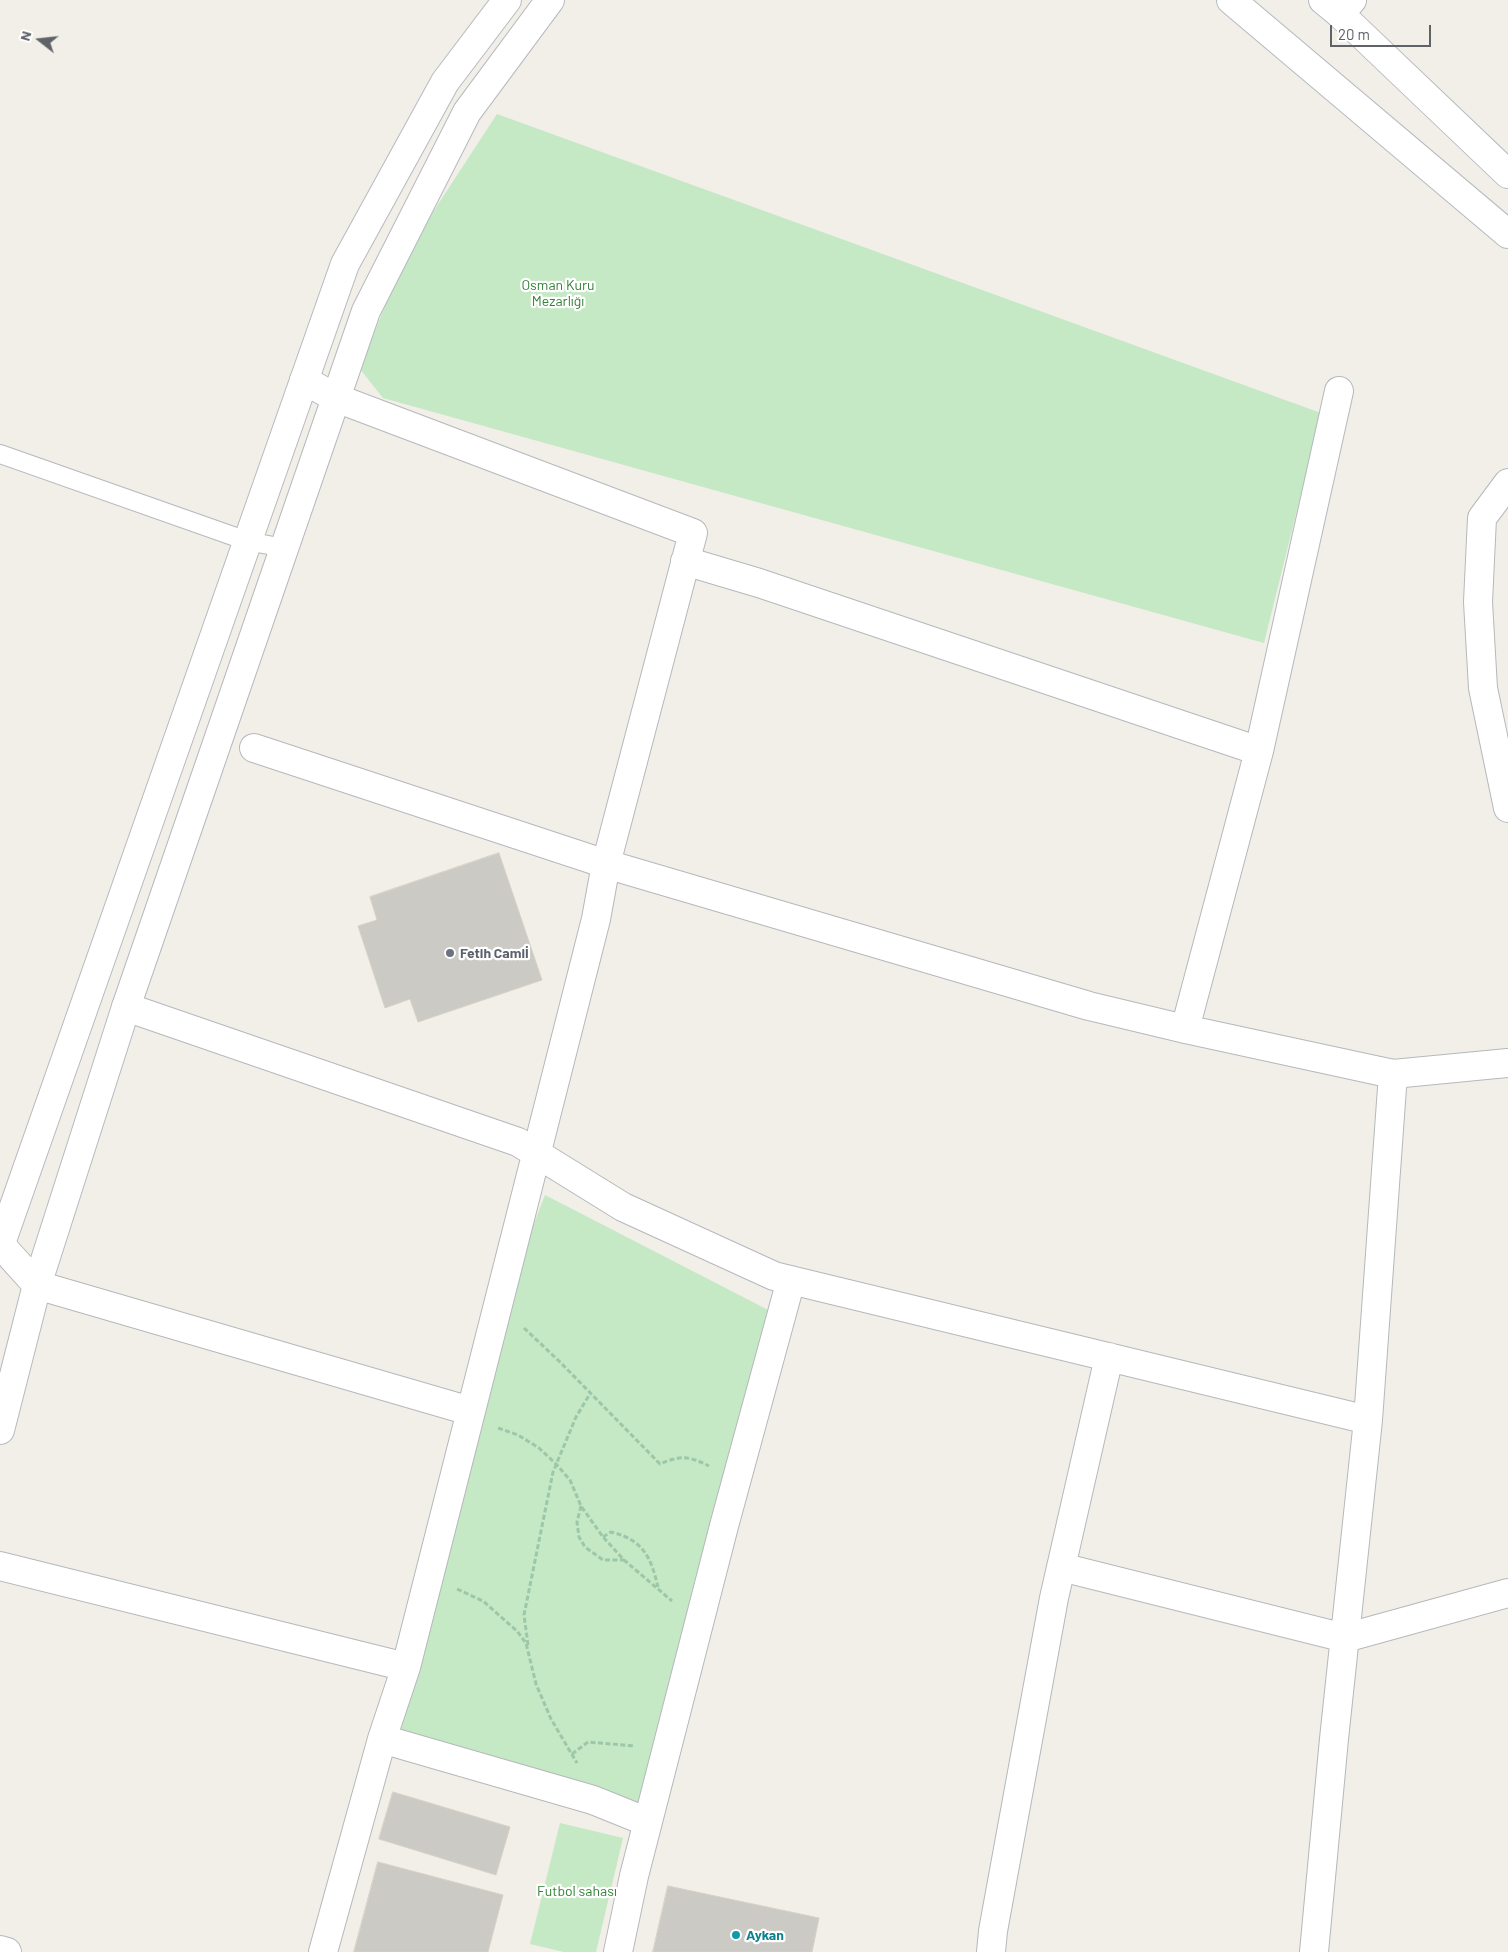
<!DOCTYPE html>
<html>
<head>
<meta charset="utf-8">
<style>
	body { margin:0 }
	#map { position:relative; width:1508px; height:1952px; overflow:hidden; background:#f1efe8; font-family:Barlow,sans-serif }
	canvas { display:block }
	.north { position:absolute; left:15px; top:15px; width:50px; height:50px; -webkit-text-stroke:4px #fff; paint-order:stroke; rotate:286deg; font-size:14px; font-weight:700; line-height:20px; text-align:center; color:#5f6368 }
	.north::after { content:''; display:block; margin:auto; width:18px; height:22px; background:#5f6368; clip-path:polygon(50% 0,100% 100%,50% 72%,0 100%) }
	.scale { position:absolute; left:1330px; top:25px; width:101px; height:22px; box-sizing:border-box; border:2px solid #5f6368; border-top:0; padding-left:6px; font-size:15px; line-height:18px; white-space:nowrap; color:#5f6368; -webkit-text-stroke:4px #fff; paint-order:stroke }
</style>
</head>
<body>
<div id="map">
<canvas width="1508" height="1952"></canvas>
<div class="north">N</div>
<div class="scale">20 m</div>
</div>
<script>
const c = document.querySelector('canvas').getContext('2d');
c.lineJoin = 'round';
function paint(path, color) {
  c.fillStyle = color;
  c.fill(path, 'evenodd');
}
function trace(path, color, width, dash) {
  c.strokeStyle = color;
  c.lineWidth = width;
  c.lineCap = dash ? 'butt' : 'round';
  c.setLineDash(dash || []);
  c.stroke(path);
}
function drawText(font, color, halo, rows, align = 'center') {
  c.font = font + ' Barlow,sans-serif';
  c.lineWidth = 4.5;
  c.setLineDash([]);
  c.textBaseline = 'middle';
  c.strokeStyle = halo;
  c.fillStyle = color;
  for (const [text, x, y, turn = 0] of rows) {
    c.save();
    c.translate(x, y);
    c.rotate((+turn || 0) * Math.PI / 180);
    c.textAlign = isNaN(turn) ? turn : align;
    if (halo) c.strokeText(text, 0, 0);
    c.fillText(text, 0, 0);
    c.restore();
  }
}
const green = new Path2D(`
	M497 114 1321 413 1264 643 383 398 360 369 405 255Z
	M545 1195 776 1314 645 1821 382 1739 488 1343Z
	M560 1823 623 1838 596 1952H564L530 1944Z`);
const building = new Path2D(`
	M499 853 542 980 418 1022 410 999 385 1008 358 926 377 920 370 897Z
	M393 1792 510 1827 496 1875 379 1839Z
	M378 1862 503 1895 488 1952H354Z
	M668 1886 819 1918 812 1952H653Z`);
const path = new Path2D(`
	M524 1328 559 1361 660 1464C681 1455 689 1456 709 1466
	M498 1428 518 1435 539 1448 556 1464 570 1480 581 1506 603 1537 624 1560 672 1601
	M581 1506 577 1522 579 1537 585 1547 603 1560H624
	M603 1537 611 1532C644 1540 651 1558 658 1587
	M457 1589 483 1601 517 1631 526 1643 536 1684 551 1719 577 1763
	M528 1645 524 1615 553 1472 576 1417 591 1392
	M572 1754 588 1742 635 1746`);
const lane = new Path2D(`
	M0 454 247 541 284 548`);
const street = new Path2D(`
	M1340 14 1352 0
	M304 380 336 398 693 533 606 864 596 919 406 1667 382 1739 323 1952
	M1508 483 1482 518 1478 602 1483 688 1508 808
	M685 561 759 583 1259 751
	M254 748 606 864 1089 1006 1185 1029 1393 1074 1508 1063
	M126 1007 518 1142 623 1207 774 1276 1368 1420
	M1185 1029 1259 751 1339 391
	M0 1244 37 1285 470 1411
	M0 1566 406 1667
	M1061 1567 1345 1638 1508 1593
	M382 1739 593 1800 645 1821 649 1816
	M0 1950 7 1952
	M618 1952 634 1876 724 1526 791 1280
	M991 1952 993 1931 1054 1598 1109 1357
	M1314 1952 1334 1739 1368 1420 1393 1074`);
const secondary = new Path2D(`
	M1231 0 1508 234
	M1323 0 1340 14 1508 174
	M0 1246 345 264 445 82 507 0
	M0 1430 37 1285 126 1007 366 311 467 112 550 0`);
const markers = [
	[450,953,5,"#6b7280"],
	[736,1935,5,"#0f9aa8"]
];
const parkNames = [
	["Osman Kuru",558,285],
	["Mezarlığı",558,301],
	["Futbol sahası",577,1891]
];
const worshipNames = [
	["Fetih Camiİ",460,953]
];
const cultureNames = [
	["Aykan",746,1935]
];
paint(green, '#c5e8c5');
paint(building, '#cccac5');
trace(building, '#d6d1c6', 1);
trace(lane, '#b5b8bc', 20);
trace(street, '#b5b8bc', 30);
trace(secondary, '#b6babf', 30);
trace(path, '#9cc7a9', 3, [5, 2.5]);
trace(lane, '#fff', 18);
trace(street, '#fff', 28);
trace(secondary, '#fff', 28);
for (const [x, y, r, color] of markers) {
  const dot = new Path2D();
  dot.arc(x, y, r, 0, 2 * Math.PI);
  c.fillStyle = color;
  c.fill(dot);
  trace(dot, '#fff', 2);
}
drawText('14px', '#348238', '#fff', parkNames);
drawText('bold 14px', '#5b616d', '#fff', worshipNames, 'left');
drawText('bold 14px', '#0d838f', '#fff', cultureNames, 'left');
</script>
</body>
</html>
